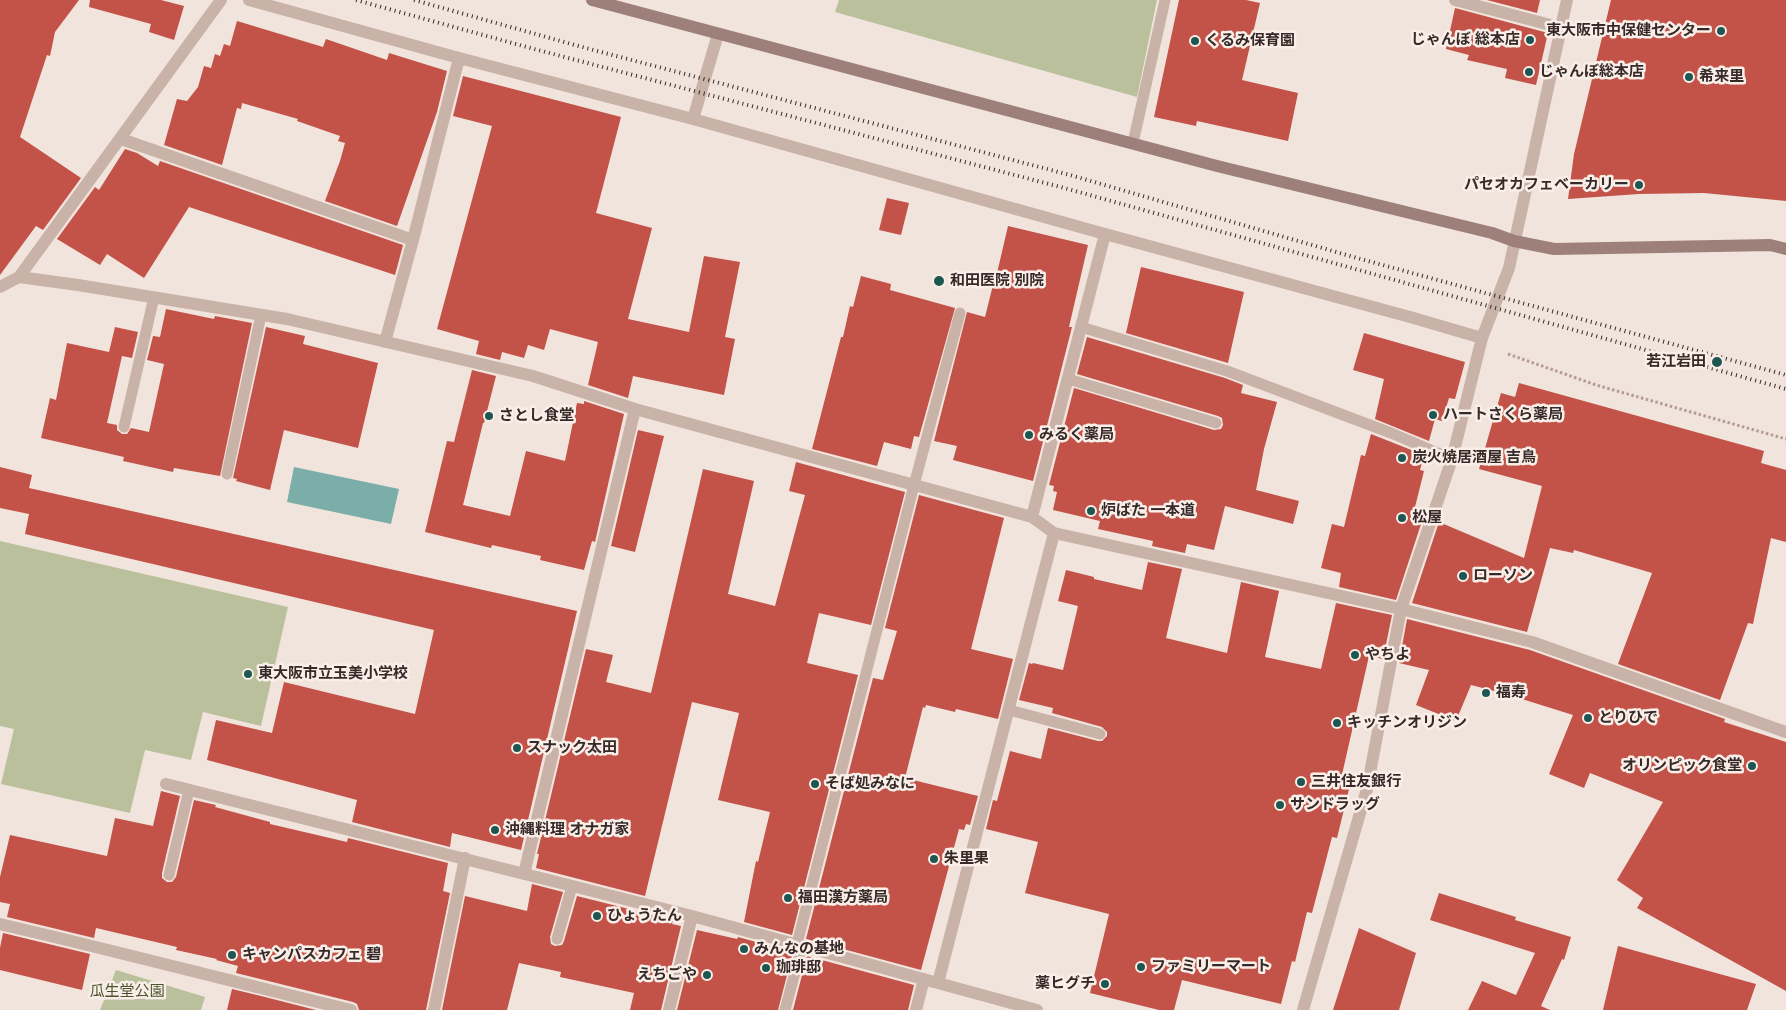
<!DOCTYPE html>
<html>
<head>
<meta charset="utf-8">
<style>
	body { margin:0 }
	canvas { display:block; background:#f1e4dc }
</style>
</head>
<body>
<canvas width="1786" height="1010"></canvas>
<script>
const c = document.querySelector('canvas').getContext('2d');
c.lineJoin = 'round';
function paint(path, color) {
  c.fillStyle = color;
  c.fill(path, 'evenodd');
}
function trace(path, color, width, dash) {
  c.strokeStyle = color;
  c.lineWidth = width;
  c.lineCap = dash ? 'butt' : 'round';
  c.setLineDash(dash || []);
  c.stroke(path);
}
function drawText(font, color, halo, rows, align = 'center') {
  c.font = font + ' Helvetica,"Noto Sans JP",sans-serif';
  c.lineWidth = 5;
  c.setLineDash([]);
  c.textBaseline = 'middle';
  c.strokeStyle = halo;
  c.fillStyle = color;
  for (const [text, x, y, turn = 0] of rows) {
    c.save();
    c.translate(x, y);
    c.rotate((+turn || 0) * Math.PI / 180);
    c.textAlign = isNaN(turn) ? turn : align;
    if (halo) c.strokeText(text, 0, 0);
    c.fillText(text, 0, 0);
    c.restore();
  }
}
const green = new Path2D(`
	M839 0H1157L1137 97 835 12Z
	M0 541 288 607 261 726 203 712 191 760 145 750 130 813 1 784 14 729 0 726Z
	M116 970 205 997 201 1010H100Z`);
const water = new Path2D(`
	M294 467 399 489 391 524 287 502Z`);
const building = new Path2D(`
	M0 0H79L55 32 50 56 47 55 20 137 81 178 43 230 36 226 0 275Z
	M90 0H161L184 6 174 40 149 32 151 24 89 7Z
	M1179 0H1246L1260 3 1242 80 1298 93 1288 141 1197 121 1196 126 1154 117Z
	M1487 0H1540L1537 13Z
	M1611 0H1786V201L1704 193 1639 194 1568 199 1574 154Z
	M1455 8 1548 33 1536 85 1505 78 1507 69 1467 60 1469 55 1446 49Z
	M237 21 323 47 326 39 387 60 389 53 447 71 437 112 397 226 325 201 340 161 345 143 338 141 340 136 297 121 298 119 242 103 241 109 237 108 222 165 164 145 177 99 187 101 198 87 204 66 211 68 215 54 220 56 224 44 230 46Z
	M463 76 621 117 596 213 652 228 628 319 689 332 704 256 740 262 725 337 735 339 724 395 633 376 628 398 588 385 598 342 550 329 544 350 528 345 524 358 502 352 500 360 476 354 479 341 437 329 492 126 453 116Z
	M125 149 137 153 158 166 160 161 403 245 395 275 189 207 144 278 107 254 100 265 57 239 95 187 99 190Z
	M887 198 909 203 901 235 879 230Z
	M1008 226 1088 245 1069 327H1072L1033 481 953 460 957 446 934 441 967 312 985 317 993 285 994 286Z
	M1141 267 1244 292 1228 363 1126 333Z
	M861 276 891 284 890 290 955 308 919 437 914 436 911 449 884 442 877 466 812 449 841 337H843L850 306 853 307Z
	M166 309 214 319 215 316 252 323 220 476 174 468 173 472 123 461 124 457 41 438 50 398 56 400 67 343 109 352 115 327 138 332 132 358 122 356 107 423 117 425V430L122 434H127L131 428 149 432 164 364 147 360 153 336 160 337Z
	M266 327 305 336 303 344 378 363 358 448 284 430 270 490 236 481 237 479 233 478Z
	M1364 333 1465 362 1455 399 1449 398 1442 421 1435 419 1429 441 1375 419 1384 379 1353 370Z
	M1087 337 1225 378 1243 385 1241 393 1277 402 1264 449 1256 490 1299 501 1293 524 1225 506 1214 550 1187 544 1185 553 1152 546 1153 541 1098 529 1100 521 1053 510 1057 492 1053 491 1054 486 1049 485 1074 388 1214 430 1221 429 1223 425 1222 418 1218 416 1077 374Z
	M472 370 496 376 484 423H483L463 505 510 516 526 451 565 461 577 403 584 404V401L624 414 595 542 592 541 584 570 540 560 541 556 492 545 491 548 425 532 447 441 454 442Z
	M1519 383 1764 451 1761 463 1786 470V542L1771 538 1753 624 1748 623 1720 700 1618 664 1652 573 1574 550 1573 553 1550 548 1527 632 1412 603 1439 522 1524 558 1542 486 1479 469 1501 393 1515 397Z
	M638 430 664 436 635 552 611 546Z
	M1371 434 1424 455 1420 470 1424 471 1414 511 1424 515 1396 600 1339 587 1341 573 1321 568 1332 524 1344 527 1361 455 1365 456Z
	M796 462 905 492 871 625 819 613 807 663 858 675 792 935 744 922 756 861 758 862 770 812 718 800 739 713 692 702 645 896 536 868 539 854H537L586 649 613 655 606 682 651 693 703 469 754 481 728 594 775 606 805 495 789 491Z
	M0 467 32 475 29 488 577 611 521 850 452 833 450 847 352 822 357 800 207 760 216 720 272 733 284 682 415 714 434 630 25 534 29 514 0 508Z
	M919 495 1004 518 971 649 1013 659 998 719 956 709 955 712 926 705 925 708 923 707 905 778 978 796 970 825 966 824 964 830 959 829 921 970 806 939 873 678 883 680 897 631 885 628Z
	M1148 562 1182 569 1166 638 1227 653 1241 582 1279 591 1265 657 1321 669 1336 603 1392 615 1383 659 1369 656 1341 779 1351 781 1337 838 1332 837 1312 913 1307 912 1295 962 1292 961 1281 1004 1182 980 1174 1010H1159L1090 993 1109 914 1025 893 1038 842 986 829 993 800 997 801 1010 751 1041 759 1048 728 1098 741H1102L1107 736V732L1102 727 1052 713 1053 708 1019 700 1029 663 1032 664 1033 663 1063 670 1078 606 1058 601 1066 570 1094 577V579L1142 590Z
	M1407 619 1530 650 1725 719 1724 722 1786 742V991L1637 908 1643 898 1617 880 1663 802 1590 773 1584 788 1549 774 1573 715 1506 694 1471 685 1456 721 1416 705 1429 670 1399 663Z
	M161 791 180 796 162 873V878L167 882H172L176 877 194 800 216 805 215 807 270 822V824L347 842 348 838 448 863 443 891 450 893 426 1010H359L357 1004 353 1002 236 973 238 966 216 960 217 959 176 950 177 947 96 928 94 938 7 917 10 904 0 902V877L10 835 107 856 115 818 153 826Z
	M532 884 563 892 550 937 551 944 555 946 562 945 564 941 577 896 673 920 672 924 681 926 661 1010H630L634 993 560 977 561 972 519 963 507 1010H442L465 896 527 911Z
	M1439 893 1516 917 1515 920 1571 937 1564 960 1562 959 1541 1006 1550 1010H1468L1482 981 1516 995 1535 953 1430 920Z
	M1359 928 1416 953 1399 1010H1333Z
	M697 930 737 939 738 937 793 952 778 1010H677Z
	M3 933 90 954 82 990 0 970V948Z
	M1618 946 1756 984 1747 1010H1603Z
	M807 956 914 985 908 1010H793Z
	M232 989 261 996 316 1010H227Z`);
const path = new Path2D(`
	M1508 354 1596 385 1786 439`);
const lane = new Path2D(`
	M1133 143 1165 0
	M1081 327 1227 371 1391 433 1452 459
	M1068 379 1216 423
	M124 427 154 297
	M227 474 261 315
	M1009 710 1100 734
	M169 875 189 790
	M557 939 572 886
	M797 944 914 485 960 313
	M785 1010 802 946`);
const street = new Path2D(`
	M249 0 459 58 693 119 1105 234 1410 317 1482 338
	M1455 0 1562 28
	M693 119 718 34
	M121 139 413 240 385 342
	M413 240 459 58
	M19 277 78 285 287 319 533 376 635 409 1032 517 1054 533 1401 609 1532 642 1786 732
	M0 287 19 277 221 0
	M1032 517 1105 234
	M166 784 692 916 1037 1010
	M524 874 635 409
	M0 924C117 951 233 982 351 1010
	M938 983 1054 533
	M434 1010 465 858
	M669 1010 692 916
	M916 1010 924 979
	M1303 1010 1367 789 1401 609 1452 459 1482 338 1509 268 1567 0`);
const secondary = new Path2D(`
	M592 0 1217 166 1492 233 1514 241 1554 249 1770 245 1786 249`);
const rail = new Path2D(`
	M356 0 534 49 1068 189 1786 389
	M414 0 582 47 1070 175 1357 258 1786 375`);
const markers = [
	[1721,31,5,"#1e5651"],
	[1530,40,5,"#1e5651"],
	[1195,41,5,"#1e5651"],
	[1529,72,5,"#1e5651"],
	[1689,77,5,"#1e5651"],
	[1639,185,5,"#1e5651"],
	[939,281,6,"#1e5651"],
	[1717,362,6,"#1e5651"],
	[1433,415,5,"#1e5651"],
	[489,416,5,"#1e5651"],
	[1029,435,5,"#1e5651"],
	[1402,458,5,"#1e5651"],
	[1091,511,5,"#1e5651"],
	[1402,518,5,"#1e5651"],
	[1463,576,5,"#1e5651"],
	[1355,655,5,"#1e5651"],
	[248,674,5,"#1e5651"],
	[1486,693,5,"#1e5651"],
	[1588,718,5,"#1e5651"],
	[1337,723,5,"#1e5651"],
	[517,748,5,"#1e5651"],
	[1752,766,5,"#1e5651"],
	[1301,782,5,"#1e5651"],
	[815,784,5,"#1e5651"],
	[1280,805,5,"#1e5651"],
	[495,830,5,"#1e5651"],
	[934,859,5,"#1e5651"],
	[788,898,5,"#1e5651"],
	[597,916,5,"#1e5651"],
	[744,949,5,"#1e5651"],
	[232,955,5,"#1e5651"],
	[1141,967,5,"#1e5651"],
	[766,968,5,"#1e5651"],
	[707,975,5,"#1e5651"],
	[1105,984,5,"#1e5651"]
];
const poiNames = [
	["東大阪市中保健センター",1711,31,"right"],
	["じゃんぼ 総本店",1520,40,"right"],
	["くるみ保育園",1205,41],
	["じゃんぼ総本店",1539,72],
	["希来里",1699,77],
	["パセオカフェベーカリー",1629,185,"right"],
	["和田医院 別院",950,281],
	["若江岩田",1706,362,"right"],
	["ハートさくら薬局",1443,415],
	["さとし食堂",499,416],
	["みるく薬局",1039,435],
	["炭火焼居酒屋 吉鳥",1412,458],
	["炉ばた 一本道",1101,511],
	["松屋",1412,518],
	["ローソン",1473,576],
	["やちよ",1365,655],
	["東大阪市立玉美小学校",258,674],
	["福寿",1496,693],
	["とりひで",1598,718],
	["キッチンオリジン",1347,723],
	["スナック太田",527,748],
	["オリンピック食堂",1742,766,"right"],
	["三井住友銀行",1311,782],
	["そば処みなに",825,784],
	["サンドラッグ",1290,805],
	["沖縄料理 オナガ家",505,830],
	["朱里果",944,859],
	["福田漢方薬局",798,898],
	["ひょうたん",607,916],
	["みんなの基地",754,949],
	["キャンパスカフェ 碧",242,955],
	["ファミリーマート",1151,967],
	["珈琲邸",776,968],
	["えちごや",697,975,"right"],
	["薬ヒグチ",1095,984,"right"]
];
const parkNames = [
	["瓜生堂公園",127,992]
];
paint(green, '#bac09c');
paint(water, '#7baea8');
paint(building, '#c35248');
trace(path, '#b59b92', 3, [2.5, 2.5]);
trace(lane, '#c9b2a8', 11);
trace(street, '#c9b2a8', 12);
trace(secondary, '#9d8079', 12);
trace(rail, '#362a28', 4, [1, 4]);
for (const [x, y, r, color] of markers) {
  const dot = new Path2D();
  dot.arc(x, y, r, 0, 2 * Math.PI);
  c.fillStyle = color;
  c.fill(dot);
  trace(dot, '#f9eee8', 2);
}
drawText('bold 15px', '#362a28', '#f9eee8', poiNames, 'left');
drawText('15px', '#4c542c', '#f9eee8', parkNames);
</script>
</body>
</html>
